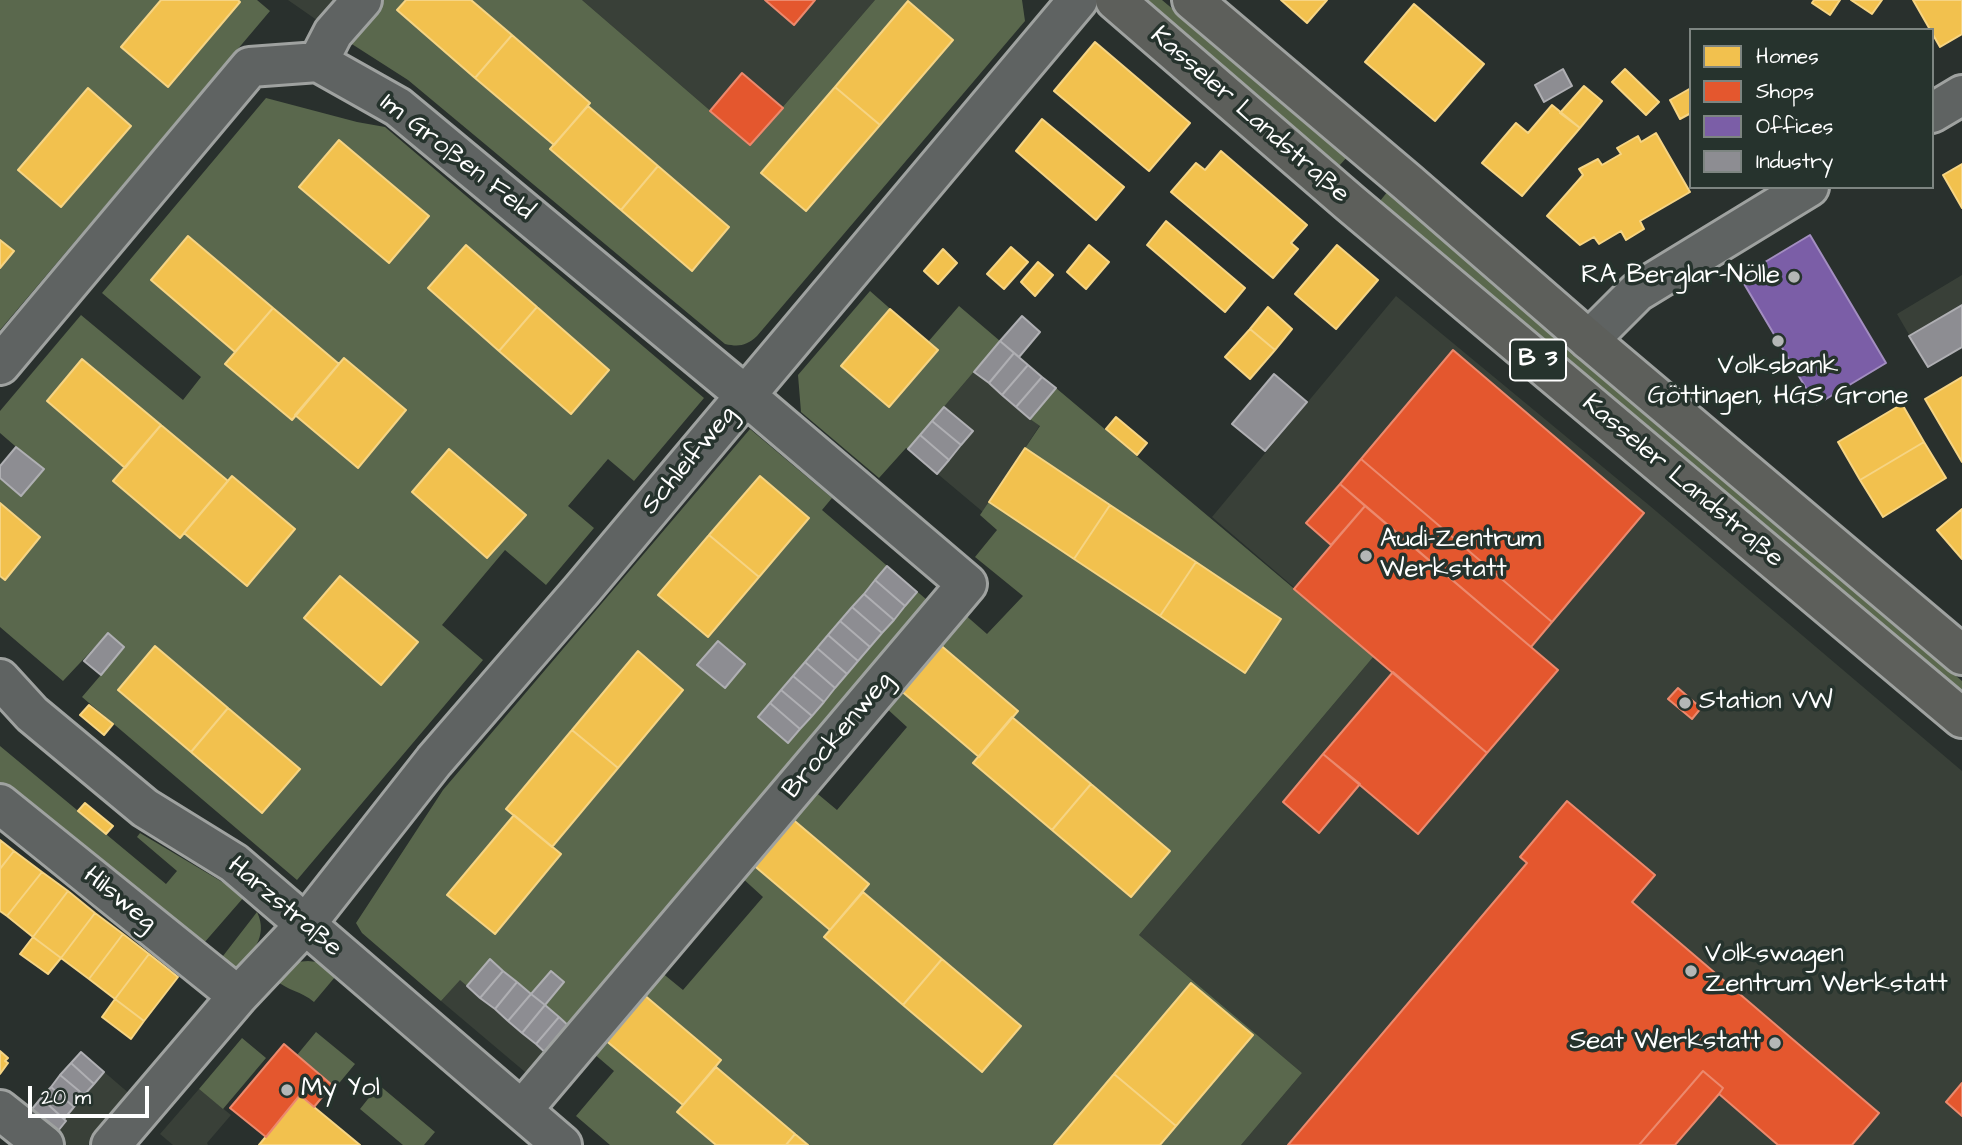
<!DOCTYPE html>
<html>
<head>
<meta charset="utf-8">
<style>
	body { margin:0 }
	#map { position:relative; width:1962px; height:1145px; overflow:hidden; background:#29302d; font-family:"Architects Daughter",sans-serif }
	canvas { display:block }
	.legend { position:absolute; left:1689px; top:28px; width:245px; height:161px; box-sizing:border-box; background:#26332d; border:2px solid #7d8581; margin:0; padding:9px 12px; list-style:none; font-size:21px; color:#fff }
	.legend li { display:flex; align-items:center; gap:14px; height:35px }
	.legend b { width:35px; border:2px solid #7d8581 }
	.scale { position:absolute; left:28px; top:1086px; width:121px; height:32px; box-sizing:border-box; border:4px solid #fff; border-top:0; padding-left:9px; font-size:21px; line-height:24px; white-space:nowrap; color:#fff; -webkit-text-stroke:5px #26332d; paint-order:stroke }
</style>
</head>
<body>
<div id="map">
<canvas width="1962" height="1145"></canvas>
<ul class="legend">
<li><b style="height:19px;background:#f2c14e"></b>Homes</li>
<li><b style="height:19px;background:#e4572e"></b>Shops</li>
<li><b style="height:19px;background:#7b5ea7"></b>Offices</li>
<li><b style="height:19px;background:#8d8d92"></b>Industry</li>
</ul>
<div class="scale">20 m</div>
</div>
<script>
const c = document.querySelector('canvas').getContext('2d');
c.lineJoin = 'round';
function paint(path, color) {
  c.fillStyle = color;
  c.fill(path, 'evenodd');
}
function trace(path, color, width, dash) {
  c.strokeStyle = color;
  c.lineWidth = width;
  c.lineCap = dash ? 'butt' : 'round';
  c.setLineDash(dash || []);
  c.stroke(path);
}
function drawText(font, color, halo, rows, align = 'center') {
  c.font = font + ' "Architects Daughter",sans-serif';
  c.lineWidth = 7;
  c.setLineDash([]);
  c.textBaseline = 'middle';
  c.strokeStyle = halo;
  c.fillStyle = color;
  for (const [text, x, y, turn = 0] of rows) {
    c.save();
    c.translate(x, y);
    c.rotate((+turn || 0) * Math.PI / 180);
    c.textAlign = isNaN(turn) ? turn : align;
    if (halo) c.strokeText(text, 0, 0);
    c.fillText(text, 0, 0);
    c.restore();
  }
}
const built = new Path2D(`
	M288 0H376L344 39Z
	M582 0H875L750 145Z
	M1962 275V347L1928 367 1897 314Z
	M1396 296 1650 506 1962 771V1145H1241L1302 1073 1139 935 1374 656 1212 517Z
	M1000 341 1056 388 1030 418 1040 425 983 512 908 449Z
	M490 959 572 1029 531 1077 441 1001 460 979 467 986Z
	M81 1052 131 1095 88 1145H65L28 1114Z
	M199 1089 231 1115 207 1143 208 1145H173L160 1134Z`);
const green = new Path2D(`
	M0 0H257L270 11 0 330Z
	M376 0H582L750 145 875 0H1022L1025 21 757 336C746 346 739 347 725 344L408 80 344 39Z
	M1143 0H1162L1348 156 1339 166Z
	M266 98 357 122 385 127 704 398 634 481 608 459 568 506 594 528 546 585 505 550 442 625 483 660 297 880 82 697 124 648 108 633 63 681 0 627V478L21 496 43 470 0 433V411L81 315 183 400 201 377 102 293Z
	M1388 191 1539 319 1640 409 1962 681V694L1380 201Z
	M870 291 928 342 959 306 1000 341 908 449 906 448 879 478 801 412 798 375Z
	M1056 388 1374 656 1139 935 1302 1073 1241 1145H610L576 1116 614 1071 593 1053 661 972 683 990 763 897 740 876 813 790 837 810 907 727 884 706 963 613 987 634 1023 596 975 557 997 530 980 515 1040 426 1030 419Z
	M750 429 832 498 822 510 934 606 572 1029 490 959 467 986 460 980 441 1001 362 933 356 923 443 790Z
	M0 746 166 884 177 871 137 837 140 833 229 886 244 897 197 951 0 786Z
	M257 912C269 937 251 954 235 971L216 965Z
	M308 961 317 962 335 977 314 1002C301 991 288 991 276 980L296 962Z
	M316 1032 355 1064 335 1088 297 1055Z
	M242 1038 266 1058 223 1109 199 1089Z
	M379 1085 435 1132 424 1145H403L360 1109Z`);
const homes = new Path2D(`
	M161 0H238L240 2 168 87 121 47Z
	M406 0H471L512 35 475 78 397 10Z
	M1281 0H1327L1307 23Z
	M1814 0H1840L1830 15 1812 3Z
	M1851 0H1882L1872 14Z
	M1913 0H1962V34L1940 47Z
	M908 1 953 40 880 125 835 87Z
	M1414 4 1484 64 1435 121 1365 62Z
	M512 35 590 103 554 145 475 78Z
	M1095 42 1190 123 1149 171 1054 91Z
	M1625 69 1659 102 1646 115 1612 82Z
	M1584 86 1602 101 1580 128 1560 113Z
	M835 87 880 125 806 211 761 173Z
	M88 88 131 126 61 207 18 170Z
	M1691 88V113L1680 119 1670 100Z
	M1552 105 1580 128 1522 196 1482 163 1516 123 1528 133Z
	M588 106 658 166 621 210 550 149Z
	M1042 119 1124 187 1096 220 1016 151Z
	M1656 133 1690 192 1640 221 1644 229 1626 240 1621 231 1599 244 1594 237 1580 245 1547 216 1583 175 1579 169 1598 159 1602 165 1621 154 1617 148 1638 136 1641 142Z
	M339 140 429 216 389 263 299 187Z
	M1221 151 1307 225 1291 243 1298 249 1273 278 1171 192 1196 163 1205 170Z
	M1962 164V208L1943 175Z
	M658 166 729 227 692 271 621 210Z
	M1166 221 1245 288 1225 312 1147 245Z
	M188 236 273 308 235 352 151 280Z
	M0 240 14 251 0 268Z
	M466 245 537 307 499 351 428 288Z
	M1089 245 1109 262 1086 289 1067 272Z
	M1337 245 1378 280 1336 329 1295 294Z
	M1011 247 1028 262 1004 289 987 274Z
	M943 249 957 263 938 284 924 271Z
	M1038 262 1053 275 1035 296 1021 282Z
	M537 307 609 370 571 414 499 351Z
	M1268 307 1292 329 1275 350 1250 329Z
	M273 308 339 364 292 420 225 364Z
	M890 309 938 350 889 407 841 366Z
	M1250 329 1275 350 1250 379 1225 357Z
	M344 358 406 410 358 468 295 415Z
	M82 359 161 425 125 468 47 401Z
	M1962 377V462L1925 399Z
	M1902 404 1924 442 1860 480 1838 442Z
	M1116 417 1147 443 1137 455 1106 429Z
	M161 425 228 481 180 538 113 481Z
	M1924 442 1946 478 1883 517 1860 480Z
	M1025 448 1110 505 1074 559 989 502Z
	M449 449 526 515 487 558 412 492Z
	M232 476 295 529 247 586 184 533Z
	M760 476 809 518 759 577 709 535Z
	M0 503 40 537 5 580 0 576Z
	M1110 505 1196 562 1160 616 1074 559Z
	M1962 509V559L1937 530Z
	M709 535 759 577 708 637 658 595Z
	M1196 562 1281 619 1245 673 1160 616Z
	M340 576 418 642 381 685 304 618Z
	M938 643 1018 711 979 757 899 689Z
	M155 646 228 708 191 752 118 690Z
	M638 651 683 690 618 768 572 730Z
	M89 705 113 724 104 735 80 715Z
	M228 708 300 769 262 813 191 752Z
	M1012 717 1091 784 1052 830 973 763Z
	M572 730 618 768 552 847 506 809Z
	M1091 784 1170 851 1131 897 1052 830Z
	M85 803 113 826 106 834 78 811Z
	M514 815 561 854 495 934 447 895Z
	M790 817 869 884 830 930 751 863Z
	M0 840 14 851 0 869Z
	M14 851 42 872 7 916 0 911V869Z
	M42 872 68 891 33 937 7 916Z
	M68 891 95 913 61 958 33 937Z
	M863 892 942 959 903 1005 824 937Z
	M95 913 123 934 89 979 61 958Z
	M123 934 149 954 115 999 89 979Z
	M33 937 61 958 48 974 20 954Z
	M149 954 178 977 144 1021 115 999Z
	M942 959 1021 1026 982 1072 903 1005Z
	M1191 983 1253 1035 1176 1126 1114 1074Z
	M643 994 721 1060 683 1105 604 1039Z
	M115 999 144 1021 131 1039 102 1017Z
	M0 1051 8 1058 5 1061 8 1063 0 1074Z
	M716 1067 795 1134 786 1145H716L677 1112Z
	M1114 1074 1176 1126 1160 1145H1054Z
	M300 1095 314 1107 360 1145H259Z
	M795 1134 808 1145H786Z`);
const shops = new Path2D(`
	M765 0H815L794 25Z
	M742 73 783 108 750 145 710 111Z
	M1453 350 1644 513 1552 622 1361 459Z
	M1361 459 1552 622 1531 647 1340 484Z
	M1340 484 1365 506 1331 545 1306 523Z
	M1365 506 1558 670 1487 753 1294 589Z
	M1393 672 1487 753 1418 834 1323 754Z
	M1678 688 1701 708 1692 719 1668 699Z
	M1323 754 1360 784 1319 833 1283 802Z
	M1567 801 1655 875 1632 902 1879 1113 1852 1145H1778L1719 1094 1723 1088 1703 1071 1639 1145H1288L1527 863 1520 857Z
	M284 1044 332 1085 314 1107 300 1095 266 1137 230 1108Z
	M1703 1071 1723 1088 1719 1094 1675 1145H1639Z
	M1962 1083V1116L1946 1102Z`);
const offices = new Path2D(`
	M1810 235 1886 363 1816 405 1740 277Z`);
const industry = new Path2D(`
	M1563 69 1572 86 1544 102 1535 85Z
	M1962 305V347L1928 367 1909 336Z
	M1022 316 1040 332 1019 357 1000 341Z
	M1000 341 1014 353 989 383 974 372Z
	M1014 353 1028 365 1002 395 989 383Z
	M1028 365 1042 377 1016 407 1002 395Z
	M1274 374 1307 402 1265 451 1232 424Z
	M1042 377 1056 388 1030 419 1016 407Z
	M944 407 973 431 961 445 932 421Z
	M932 421 961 445 949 460 920 435Z
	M920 435 949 460 937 474 908 449Z
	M16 447 44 469 21 496 0 478V466Z
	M887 566 917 592 905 606 875 580Z
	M875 580 905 606 894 620 864 594Z
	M864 594 894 620 882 633 852 607Z
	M852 607 882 633 870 647 840 621Z
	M840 621 870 647 858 661 828 635Z
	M108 633 124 647 101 675 84 661Z
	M828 635 858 661 847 674 817 648Z
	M718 641 745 664 725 688 697 665Z
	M817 648 847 674 835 688 805 662Z
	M805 662 835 688 824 702 793 676Z
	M793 676 824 702 812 716 781 690Z
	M781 690 812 716 800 729 770 703Z
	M770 703 800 729 788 743 758 717Z
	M490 959 503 971 480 998 467 986Z
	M503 971 517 982 495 1009 480 998Z
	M551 971 564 982 545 1005 531 994Z
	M517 982 531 994 508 1021 495 1009Z
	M531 994 545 1005 522 1033 508 1021Z
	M545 1005 559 1017 536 1044 522 1033Z
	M559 1017 572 1029 549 1056 536 1044Z
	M81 1052 104 1072 94 1084 71 1063Z
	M71 1063 94 1084 84 1095 60 1075Z
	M60 1075 84 1095 74 1107 51 1087Z
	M51 1087 74 1107 64 1119 41 1098Z
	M41 1098 66 1121 54 1136 28 1114Z`);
const minor = new Path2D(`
	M318 62 333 33 362 0
	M1932 113 1962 95
	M1589 340 1637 292 1809 187
	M0 365 250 67 318 62 398 107 745 395 967 584 522 1110
	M0 679 32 714 145 808 234 863 562 1145
	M0 804 238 996
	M0 1110 44 1145
	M111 1145 238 996 305 925 434 761 582 590 1078 0`);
const major = new Path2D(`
	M1115 0 1350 203 1962 718
	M1192 0 1407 182 1589 340 1962 655`);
const markers = [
	[1794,277,7,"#b4b7b6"],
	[1778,341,7,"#b4b7b6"],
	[1366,556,7,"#b4b7b6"],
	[1685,703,7,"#b4b7b6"],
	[1691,971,7,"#b4b7b6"],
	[1775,1043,7,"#b4b7b6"],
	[287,1090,7,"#b4b7b6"]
];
const shields = [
	[1538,360,56]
];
const shieldNames = [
	["B 3",1538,360]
];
const streetNames = [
	["Kasseler Landstraße",1249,116,41],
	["Im Großen Feld",456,158,38],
	["Schleifweg",690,461,-50],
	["Kasseler Landstraße",1682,482,40],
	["Brockenweg",839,736,-50],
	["Hilsweg",119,900,39],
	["Harzstraße",284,908,40]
];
const poiNames = [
	["RA Berglar–Nölle",1780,277,"right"],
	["Volksbank",1778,368,"center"],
	["Göttingen, HGS Grone",1778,398,"center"],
	["Audi-Zentrum",1380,541],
	["Werkstatt",1380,571],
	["Station VW",1699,703],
	["Volkswagen",1705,956],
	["Zentrum Werkstatt",1705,986],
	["Seat Werkstatt",1761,1043,"right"],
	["My Yol",301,1090]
];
paint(built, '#394038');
paint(green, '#5a684d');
paint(homes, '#f2c14e');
trace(homes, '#f6d483', 2);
paint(shops, '#e4572e');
trace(shops, '#ec896d', 2);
paint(offices, '#7b5ea7');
trace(offices, '#a38ec1', 2);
paint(industry, '#8d8d92');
trace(industry, '#afafb3', 2);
trace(minor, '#9fa2a0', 44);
trace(major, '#9fa2a0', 44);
trace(minor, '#5f6362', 38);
trace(major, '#5d5f5b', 38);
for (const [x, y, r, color] of markers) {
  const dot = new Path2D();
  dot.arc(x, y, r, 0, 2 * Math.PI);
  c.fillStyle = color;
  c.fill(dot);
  trace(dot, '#26332d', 2.5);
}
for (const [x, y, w] of shields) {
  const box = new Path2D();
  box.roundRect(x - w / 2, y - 20.5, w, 41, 5);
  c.fillStyle = '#26332d';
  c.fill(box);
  trace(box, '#fff', 2);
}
drawText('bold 24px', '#fff', null, shieldNames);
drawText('26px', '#fff', '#26332d', streetNames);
drawText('26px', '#fff', '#26332d', poiNames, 'left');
</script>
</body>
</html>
